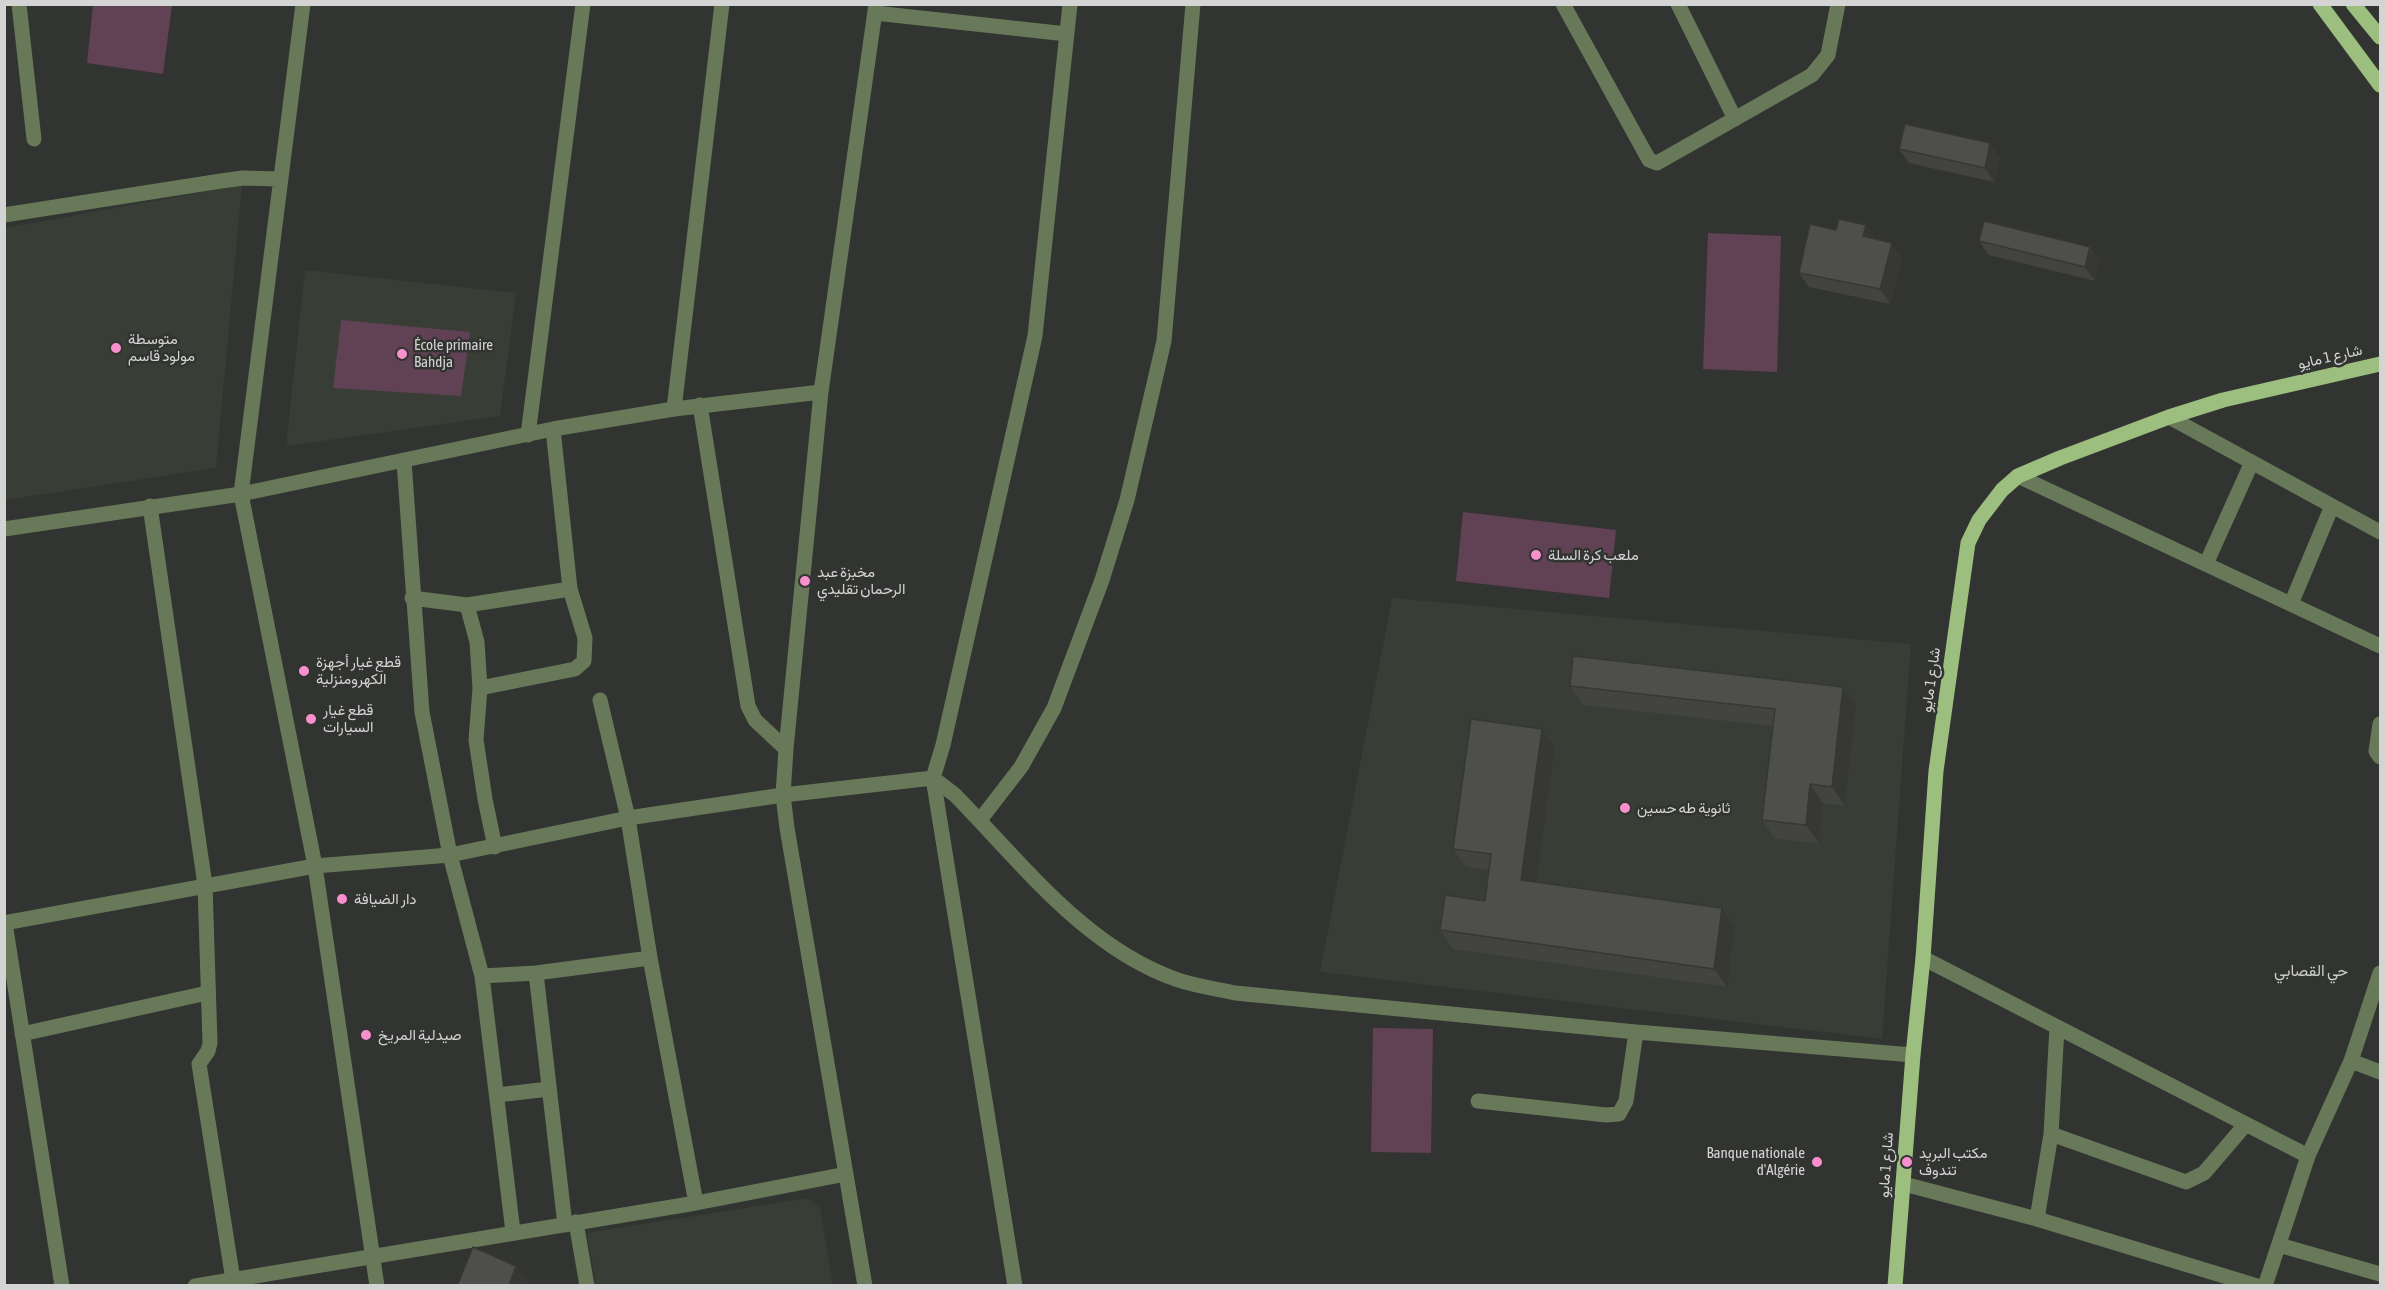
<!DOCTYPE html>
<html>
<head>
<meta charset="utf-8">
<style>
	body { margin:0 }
	#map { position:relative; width:2385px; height:1290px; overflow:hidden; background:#323431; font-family:"Asap Condensed",sans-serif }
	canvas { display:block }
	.frame { position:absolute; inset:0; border:6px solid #d3d4d3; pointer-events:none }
</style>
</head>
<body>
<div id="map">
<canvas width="2385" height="1290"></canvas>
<div class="frame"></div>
</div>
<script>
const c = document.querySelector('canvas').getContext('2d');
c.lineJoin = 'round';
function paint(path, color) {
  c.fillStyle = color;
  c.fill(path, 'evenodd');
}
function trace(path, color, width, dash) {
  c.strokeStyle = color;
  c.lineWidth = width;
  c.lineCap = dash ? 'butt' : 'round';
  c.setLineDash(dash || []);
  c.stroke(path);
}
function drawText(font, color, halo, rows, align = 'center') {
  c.font = font + ' "Asap Condensed",Vazirmatn,sans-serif';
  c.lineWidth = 5;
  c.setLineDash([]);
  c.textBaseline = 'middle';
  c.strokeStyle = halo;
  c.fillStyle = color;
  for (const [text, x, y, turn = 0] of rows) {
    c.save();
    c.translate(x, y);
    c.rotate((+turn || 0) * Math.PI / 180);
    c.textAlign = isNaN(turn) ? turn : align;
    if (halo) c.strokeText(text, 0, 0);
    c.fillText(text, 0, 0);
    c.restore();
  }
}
const built = new Path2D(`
	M242 185 216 468 5 500V228Z
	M305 270 516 293 500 416 286 446Z
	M1392 598 1911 644 1882 1039 1320 972Z
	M808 1198 820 1208 833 1285H596L587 1233Z`);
const green = new Path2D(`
	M93 5H172L163 74 87 63Z
	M1708 233 1781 236 1777 372 1703 369Z
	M341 320 470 332 461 396 333 388Z
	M1463 512 1616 530 1609 598 1456 581Z
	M1373 1028 1433 1029 1431 1153 1371 1152Z`);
const minor = new Path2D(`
	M19 4 34 139
	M303 4 241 494 315 866 377 1286
	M1070 4 1035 336 943 745 933 778 955 795C1021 862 1085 948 1178 980 1196 986 1217 989 1235 993L1636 1032 1913 1055
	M1563 4 1649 160 1657 163 1812 75 1828 55 1838 4
	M1678 4 1735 119
	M875 13 1067 34
	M4 215 221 181 243 178 280 179
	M700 405 748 706 755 720 786 749
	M674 409 722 4
	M2169 417 2380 532
	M528 435 583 4
	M404 461 422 712 450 855 482 976 513 1232
	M2018 476 2380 646
	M150 506 205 885 210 1043 208 1051 199 1064 233 1280
	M4 529 241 494 553 429 674 409 821 392
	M2206 564 2252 462
	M412 598 467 605 570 589
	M2291 604 2332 506
	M467 605 477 642 480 688 476 740 485 799 495 847
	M480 688 575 669 584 661 585 638 570 589 553 429
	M600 700 628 818 650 958 696 1203
	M2380 724 2376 751 2380 757
	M980 820 1021 767 1054 708 1102 580 1127 500 1164 341 1193 4
	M4 923 315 866 450 855 628 818 783 795 933 778 1015 1286
	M5 923 62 1286
	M1923 958 2308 1156
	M536 973 565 1225
	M482 976 536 973 650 958
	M22 1034 207 993
	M2351 1061 2380 1072
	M497 1095 549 1089
	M1478 1101 1606 1115 1619 1114 1626 1101 1636 1032
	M2051 1134 2186 1182 2204 1173 2246 1124
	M1904 1184 2037 1219 2257 1286
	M2037 1219 2051 1134 2057 1027
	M576 1222 587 1286
	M2279 1245 2380 1274
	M195 1286 696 1203 846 1174
	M865 1286 787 828 783 795 786 749 821 392 876 4
	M2265 1286 2308 1156 2351 1061 2380 973`);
const major = new Path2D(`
	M2320 4 2380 85
	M2353 4 2380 37
	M1895 1286 1913 1055 1923 958 1936 771 1968 543 1979 520 2002 490 2018 476 2060 458 2169 417 2223 400 2380 364`);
const wall = new Path2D(`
	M1990 143 2000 158 1994 182 1909 163 1899 149Z
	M1876 239 1902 257 1890 304 1809 287 1799 273Z
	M1979 241 2090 247 2100 261 2095 281 1989 255Z
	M1570 686 1843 687 1856 706 1845 806 1823 803 1819 843 1775 839 1762 820 1773 726 1583 705Z
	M1542 729 1555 747 1536 883 1722 908 1735 927 1727 987 1453 949 1440 930 1485 901 1489 870 1466 867 1453 849Z`);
const shadedWall = new Path2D(`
	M1990 143 2000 158 1994 182 1985 168Z
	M1866 225 1876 239 1863 236Z
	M1892 243 1902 257 1890 304 1880 289Z
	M2090 247 2100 261 2095 281 2085 267Z
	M1843 687 1856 706 1845 806 1832 787Z
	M1542 729 1555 747 1534 899 1521 880Z
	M1810 784 1823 803 1819 843 1806 825Z
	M1722 908 1735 927 1727 987 1714 969Z
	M516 1266 529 1284 528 1286H509Z`);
const building = new Path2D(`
	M1905 124 1990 143 1985 168 1899 149Z
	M1839 219 1866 225 1863 236 1892 243 1880 289 1799 273 1810 224 1836 230Z
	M1984 221 2090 247 2085 267 1979 241Z
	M1573 656 1843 687 1832 787 1810 784 1806 825 1762 820 1775 709 1570 686Z
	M1471 719 1542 729 1521 880 1722 908 1714 969 1440 930 1445 895 1485 901 1491 854 1453 849Z
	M473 1247 516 1266 509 1286H457Z`);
const markers = [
	[116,348,6,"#f790cd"],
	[402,354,6,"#f790cd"],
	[1536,555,6,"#f790cd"],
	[805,581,6,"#f790cd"],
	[304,671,6,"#f790cd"],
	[311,719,6,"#f790cd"],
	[1625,808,6,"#f790cd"],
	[342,899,6,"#f790cd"],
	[366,1035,6,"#f790cd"],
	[1817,1162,6,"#f790cd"],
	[1907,1162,6,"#f790cd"]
];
const poiNames = [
	["متوسطة",128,339],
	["مولود قاسم",128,356],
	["École primaire",414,345],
	["Bahdja",414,362],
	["ملعب كرة السلة",1548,555],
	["مخبزة عبد",817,572],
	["الرحمان تقليدي",817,589],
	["قطع غيار أجهزة",316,662],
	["الكهرومنزلية",316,679],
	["قطع غيار",323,710],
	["السيارات",323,727],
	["ثانوية طه حسين",1637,808],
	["دار الضيافة",354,899],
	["صيدلية المريخ",378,1035],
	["Banque nationale",1805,1153,"right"],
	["d'Algérie",1805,1170,"right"],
	["مكتب البريد",1919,1153],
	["تندوف",1919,1170]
];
const streetNames = [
	["شارع 1 مايو",2330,357,-13],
	["شارع 1 مايو",1931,680,-82],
	["شارع 1 مايو",1886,1165,-86]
];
const neighbourhoodNames = [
	["حي القصابي",2311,971]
];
paint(built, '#383d35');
paint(green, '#614254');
trace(minor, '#68795a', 15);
trace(major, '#9cbe7e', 15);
paint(wall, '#434442');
paint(shadedWall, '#373736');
paint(building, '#4e4f4d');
trace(building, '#373736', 1.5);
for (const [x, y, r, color] of markers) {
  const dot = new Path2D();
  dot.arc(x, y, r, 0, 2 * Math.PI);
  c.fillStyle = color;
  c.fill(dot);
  trace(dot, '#323431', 2);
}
drawText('15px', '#d3d4d3', '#323431', poiNames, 'left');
drawText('15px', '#d3d4d3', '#323431', streetNames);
drawText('16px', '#cbcdca', '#323431', neighbourhoodNames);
</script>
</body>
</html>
